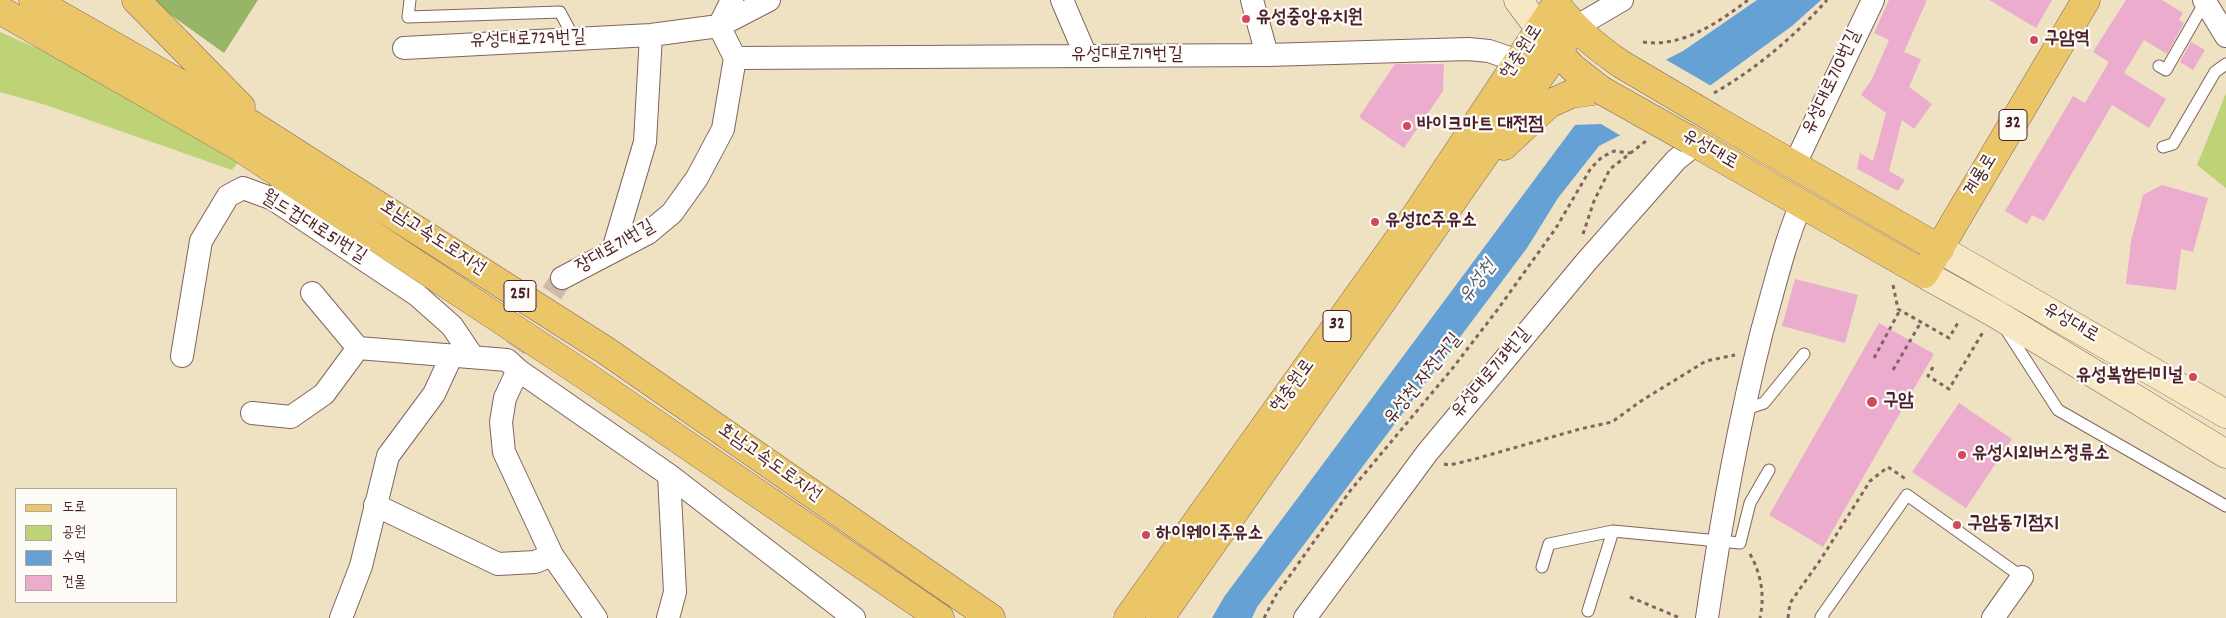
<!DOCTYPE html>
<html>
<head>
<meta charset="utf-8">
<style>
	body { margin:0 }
	#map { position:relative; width:2226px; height:618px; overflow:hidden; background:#eee2c3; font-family:Dekko,"Poor Story",sans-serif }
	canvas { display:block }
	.legend { position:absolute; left:15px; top:488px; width:162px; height:115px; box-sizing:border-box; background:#fdfcf7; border:1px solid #b5a4a5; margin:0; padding:6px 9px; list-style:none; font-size:15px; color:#4a1f2b }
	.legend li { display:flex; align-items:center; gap:10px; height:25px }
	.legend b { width:25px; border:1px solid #b5a4a5 }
</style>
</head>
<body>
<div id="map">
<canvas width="2226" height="618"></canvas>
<ul class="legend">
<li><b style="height:6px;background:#eac669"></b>도로</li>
<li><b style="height:14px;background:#bed376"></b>공원</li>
<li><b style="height:14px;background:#65a1d5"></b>수역</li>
<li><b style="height:14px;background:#ecaccd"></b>건물</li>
</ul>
</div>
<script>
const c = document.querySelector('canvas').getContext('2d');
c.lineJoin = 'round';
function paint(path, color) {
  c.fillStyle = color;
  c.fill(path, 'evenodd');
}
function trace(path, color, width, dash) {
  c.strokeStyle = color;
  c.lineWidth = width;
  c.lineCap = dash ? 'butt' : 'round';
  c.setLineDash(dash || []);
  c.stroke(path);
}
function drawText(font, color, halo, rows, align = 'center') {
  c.font = font + ' Dekko,"Poor Story",sans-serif';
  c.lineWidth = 4.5;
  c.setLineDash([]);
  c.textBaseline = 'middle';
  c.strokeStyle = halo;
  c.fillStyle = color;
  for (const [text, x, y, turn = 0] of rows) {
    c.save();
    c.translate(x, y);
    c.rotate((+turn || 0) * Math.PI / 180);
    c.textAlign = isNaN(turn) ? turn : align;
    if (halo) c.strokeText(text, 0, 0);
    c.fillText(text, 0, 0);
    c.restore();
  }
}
const green = new Path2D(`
	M0 32 71 63 240 160 232 170 46 105 0 92Z
	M2226 93V188L2197 165Z`);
const forest = new Path2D(`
	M150 0H258L224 53Z`);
const water = new Path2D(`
	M1757 0H1821L1792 26 1693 98 1599 146 1558 198 1527 248 1257 607 1252 618H1212L1224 597 1578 121 1634 76 1683 51Z`);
const pier = new Path2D(`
	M1663 58 1713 87 1695 101 1623 137 1601 124 1573 125 1632 74Z`);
const building = new Path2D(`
	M1889 0H1927L1904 52 1921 59 1909 87 1932 104 1914 129 1902 120 1889 171 1905 180 1898 191 1857 169 1860 153 1873 161 1886 113 1861 95 1872 79 1889 40 1874 33Z
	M1989 0H2052L2036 28Z
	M2126 0H2162L2183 13 2179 20 2184 23 2167 54 2144 40 2124 73 2166 99 2149 128 2112 105 2044 221 2032 215 2027 224 2005 211 2073 96 2085 103 2109 62 2093 52Z
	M2191 42 2205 50 2193 70 2180 62Z
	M1395 64H1444L1443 91 1404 148 1359 117Z
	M2162 185 2208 198 2193 252 2181 249 2176 290 2126 284 2131 241 2143 195Z
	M1795 279 1858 295 1845 343 1782 326Z
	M1879 323 1934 354 1823 547 1769 515Z
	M1959 403 2012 439 1966 508 1912 472Z`);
const streetTunnel = new Path2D(`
	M515 348 562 278`);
const path = new Path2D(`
	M1643 42C1681 48 1718 23 1748 0
	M1714 93C1756 69 1795 36 1827 0
	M1583 234 1594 201 1610 169 1646 141
	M1893 285 1898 309 1949 338 1959 321
	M1874 358 1900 310
	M1933 367 1928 376 1949 389 1983 332
	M1893 370 1921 322
	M1444 464 1450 465 1475 459 1580 429 1612 422 1641 401 1706 361 1735 355
	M1750 554C1761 574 1765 595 1760 618
	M1630 597 1680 618
	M1264 618 1276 595 1350 491 1452 369 1498 309 1556 228 1591 168 1602 157 1614 151 1630 153
	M1788 618 1790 603 1821 559 1870 481 1888 467 1907 480`);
const lane = new Path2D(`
	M410 0 408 17 560 12 575 40
	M2159 66 2166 70 2205 2
	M2163 147 2173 144 2215 72 2226 64
	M2005 328 2058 410 2226 506
	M1743 410 1764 403 1804 354
	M1542 567 1549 544 1613 531 1740 543 1750 503 1769 470
	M1588 611 1613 531
	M1823 618 1821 617 1907 495 2022 577`);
const street = new Path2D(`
	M1062 0 1086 56
	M1252 0 1267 55
	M2204 0 2226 36
	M1574 28 1622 0
	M404 48 651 35 719 26 769 0
	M735 58 1267 55 1468 49 1489 51 1518 61
	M1794 166 1873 0
	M613 250 645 142 651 35
	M562 278 648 233 672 213 697 178 723 129 735 58 719 26 732 0
	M312 293 358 348 507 360 518 370 669 475 854 618
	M182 356 201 241 228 196 243 188 273 199 417 295 452 326 473 357
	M518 370 505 398 501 422 504 452 552 555 596 618
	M252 413 291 417 324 394 358 348
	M375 505 498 564 535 562 552 555
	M341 618 361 566 388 456 434 394 452 355
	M668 618 675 592 669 475
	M1305 618 1427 453 1586 262 1676 160 1696 144
	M1707 618C1721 521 1738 426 1762 331 1774 288 1784 245 1801 204
	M1993 618 2022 577`);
const secondary = new Path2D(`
	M1518 0 1553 47
	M1940 249 2226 414
	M1924 274 1996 314 2226 454`);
const primary = new Path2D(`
	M1557 51 1573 68 1601 90
	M1714 119 1940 249
	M1688 139 1924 274 2086 0
	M1504 146 1549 104 1571 94 1601 90
	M1128 618 1416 215 1556 4C1575 29 1595 46 1621 64
	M1160 618 1574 28`);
const highway = new Path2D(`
	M33 0 246 121 605 350 991 618
	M136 0 241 107
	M0 10 236 145 583 374 940 618`);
const primaryBridge = new Path2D(`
	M1621 64 1714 119
	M1601 90 1688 139`);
const markers = [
	[1246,19,5,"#d1495b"],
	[2034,40,5,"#d1495b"],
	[1407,126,5,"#d1495b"],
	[1375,222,5,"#d1495b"],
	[2193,377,5,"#d1495b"],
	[1872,402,6,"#d1495b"],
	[1962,455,5,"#d1495b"],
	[1957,525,5,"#d1495b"],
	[1146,535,5,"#d1495b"]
];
const shields = [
	[2013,125,28],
	[520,296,32],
	[1337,326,28]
];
const shieldNames = [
	["32",2013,125],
	["251",520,296],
	["32",1337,326]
];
const poiNames = [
	["유성중앙유치원",1256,19],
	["구암역",2044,40],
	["바이크마트 대전점",1417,126],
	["유성IC주유소",1385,222],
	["유성복합터미널",2183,377,"right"],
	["구암",1883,402],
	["유성시외버스정류소",1972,455],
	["구암동기점지",1967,525],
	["하이웨이주유소",1156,535]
];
const streetNames = [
	["유성대로729번길",528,41,-2],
	["현충원로",1523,53,-57],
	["유성대로719번길",1127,56],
	["유성대로710번길",1833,83,-65],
	["유성대로",1709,151,30],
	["계룡로",1982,176,-59],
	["월드컵대로51번길",313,228,32],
	["호남고속도로지선",432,239,33],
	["장대로71번길",616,248,-30],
	["유성대로",2070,324,30],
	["유성대로713번길",1492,374,-50],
	["유성천 자전거길",1424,380,-51],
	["현충원로",1294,387,-54],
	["호남고속도로지선",769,464,35]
];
const waterNames = [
	["유성천",1479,283,-53]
];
paint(green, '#bed376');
paint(forest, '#96b567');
paint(water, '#65a1d5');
paint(pier, '#eee2c3');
paint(building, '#ecaccd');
trace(streetTunnel, '#cdbba5', 22, [22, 11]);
trace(lane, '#836360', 13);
trace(street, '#836360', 24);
trace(secondary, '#836360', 29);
trace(primary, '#836360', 29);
trace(highway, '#836360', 29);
trace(path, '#836360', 3, [4, 4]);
trace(lane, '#fff', 11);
trace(street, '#fff', 22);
trace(secondary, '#f7e8c3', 28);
trace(primary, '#eac669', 28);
trace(highway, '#eac669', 28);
trace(primaryBridge, '#836360', 29, []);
trace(primaryBridge, '#eac669', 28);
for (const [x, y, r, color] of markers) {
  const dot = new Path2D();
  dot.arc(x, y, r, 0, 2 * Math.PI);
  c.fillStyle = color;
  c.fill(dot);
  trace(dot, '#fdfcf7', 2);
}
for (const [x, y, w] of shields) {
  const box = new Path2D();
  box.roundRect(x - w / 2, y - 15.5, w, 31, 4);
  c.fillStyle = '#fdfcf7';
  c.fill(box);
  trace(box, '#4a1f2b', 1);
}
drawText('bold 18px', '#4a1f2b', null, shieldNames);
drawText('bold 19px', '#4a1f2b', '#fdfcf7', poiNames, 'left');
drawText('19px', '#4a1f2b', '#fdfcf7', streetNames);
drawText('italic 20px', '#565a77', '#fdfcf7', waterNames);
</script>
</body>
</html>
